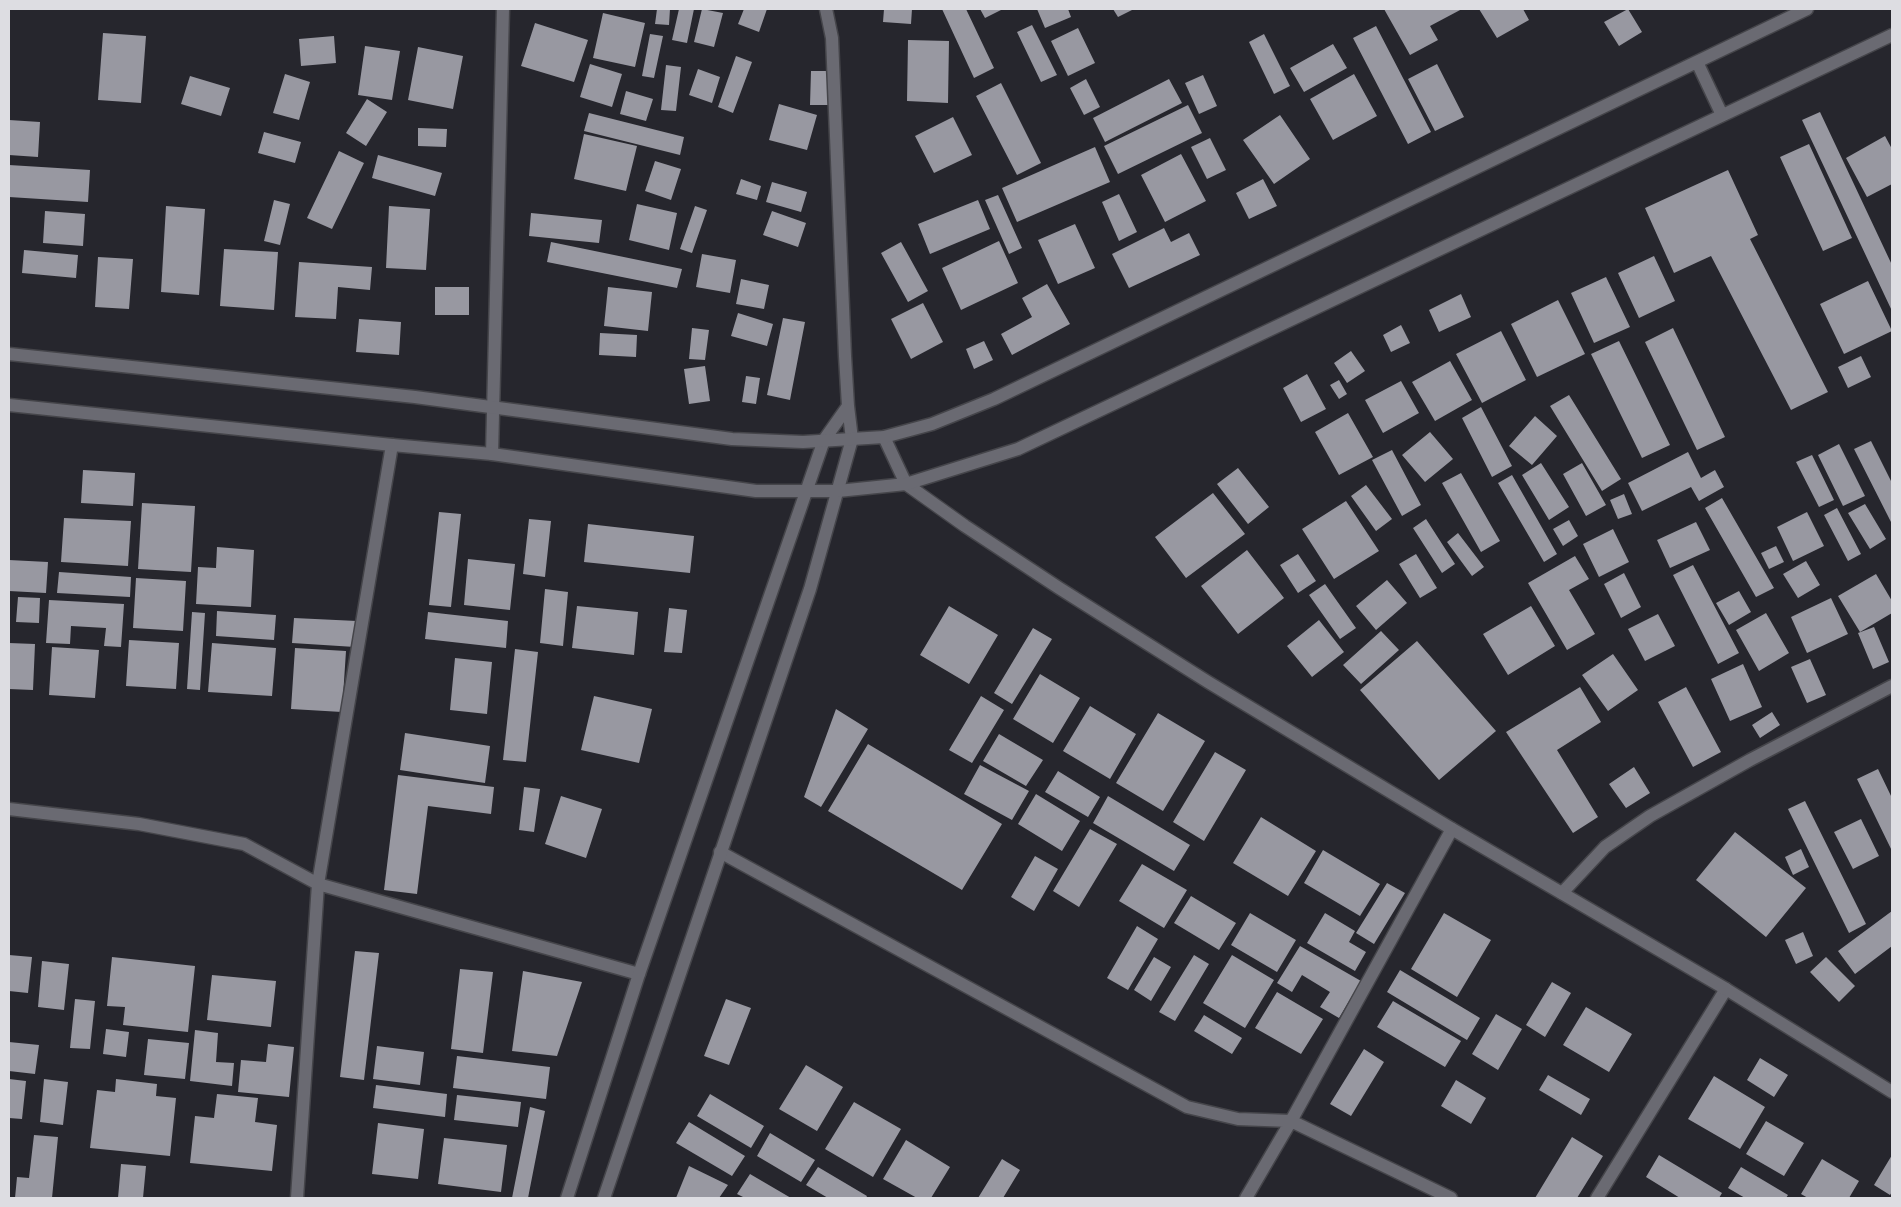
<!DOCTYPE html>
<html>
<head>
<meta charset="utf-8">
<style>
	body { margin:0 }
	#map { position:relative; width:1901px; height:1207px; overflow:hidden; background:#26262d; font-family:Poppins,sans-serif }
	canvas { display:block }
	.frame { position:absolute; inset:0; border:10px solid #dddde2; pointer-events:none }
</style>
</head>
<body>
<div id="map">
<canvas width="1901" height="1207"></canvas>
<div class="frame"></div>
</div>
<script>
const c = document.querySelector('canvas').getContext('2d');
c.lineJoin = 'round';
function paint(path, color) {
  c.fillStyle = color;
  c.fill(path, 'evenodd');
}
function trace(path, color, width, dash) {
  c.strokeStyle = color;
  c.lineWidth = width;
  c.lineCap = dash ? 'butt' : 'round';
  c.setLineDash(dash || []);
  c.stroke(path);
}
const building = new Path2D(`
	M657 9H670L669 25 655 24Z
	M679 9H694L687 43 672 40Z
	M702 9 723 13 714 47 694 42Z
	M744 9H767L759 32 738 24Z
	M884 9H912L911 24 883 22Z
	M942 9H966L994 68 974 78Z
	M980 9H1003L985 18Z
	M1037 9H1068L1071 17 1045 28Z
	M1113 9H1134L1118 17Z
	M1384 9H1462L1430 26 1438 40 1410 55Z
	M1479 9H1523L1529 20 1497 38Z
	M1628 9 1642 32 1619 46 1604 22Z
	M603 13 645 23 635 67 593 58Z
	M535 23 588 40 574 82 521 66Z
	M1032 25 1057 75 1041 82 1017 32Z
	M1376 26 1431 132 1408 144 1353 38Z
	M1078 28 1095 63 1068 76 1051 41Z
	M103 33 146 36 141 103 98 100Z
	M650 34 663 36 654 78 642 76Z
	M1264 34 1290 86 1274 94 1249 42Z
	M334 36 336 63 301 66 299 39Z
	M908 40 949 41 948 103 907 101Z
	M1333 44 1347 68 1304 92 1290 68Z
	M365 46 400 51 392 100 358 95Z
	M418 47 463 56 453 109 408 100Z
	M736 56 752 62 733 113 718 107Z
	M590 64 622 74 612 107 580 97Z
	M1437 64 1464 117 1435 131 1408 79Z
	M666 65 681 67 676 111 661 110Z
	M698 69 720 77 712 103 689 95Z
	M811 71H832V105H810Z
	M285 74 310 82 299 120 273 113Z
	M1354 74 1377 116 1333 140 1310 99Z
	M1203 75 1217 106 1199 114 1185 83Z
	M190 76 230 88 221 116 181 104Z
	M1086 79 1100 107 1084 115 1070 88Z
	M1169 79 1182 103 1105 142 1093 118Z
	M1001 83 1041 163 1017 175 976 96Z
	M626 91 653 99 646 121 620 114Z
	M367 99 387 112 366 146 346 133Z
	M779 104 817 115 807 150 769 140Z
	M1188 105 1202 133 1118 174 1104 146Z
	M1820 112 1892 265V311L1802 120Z
	M589 113 684 137 680 155 584 131Z
	M1280 115 1310 159 1274 184 1243 140Z
	M953 117 972 155 934 173 915 136Z
	M9 120 40 122 38 157 9 155Z
	M418 128 447 129 446 147 418 146Z
	M264 132 301 142 295 163 258 153Z
	M584 134 637 146 626 191 574 179Z
	M1885 136 1892 149V184L1867 197 1846 158Z
	M1210 138 1226 170 1207 179 1191 147Z
	M1809 144 1852 238 1823 251 1780 157Z
	M1095 147 1110 182 1017 222 1002 188Z
	M339 151 364 163 332 229 307 218Z
	M1181 154 1206 201 1165 222 1141 175Z
	M378 155 442 173 435 196 372 178Z
	M655 161 681 169 671 200 645 191Z
	M9 165 90 170 88 202 9 197Z
	M1728 170 1758 235 1750 239 1828 392 1791 410 1711 256 1674 273 1645 208Z
	M741 179 761 186 757 200 736 194Z
	M1263 179 1277 206 1249 219 1236 193Z
	M772 182 807 192 801 212 766 202Z
	M1119 194 1137 232 1119 241 1102 202Z
	M998 195 1022 248 1009 254 985 200Z
	M274 200 290 204 280 245 264 241Z
	M978 200 990 229 930 254 918 224Z
	M637 204 677 213 669 250 629 240Z
	M166 206 205 209 199 295 161 292Z
	M389 206 430 209 426 270 386 268Z
	M695 206 707 210 692 253 680 249Z
	M45 211 85 214 83 246 43 243Z
	M772 211 806 223 798 247 763 235Z
	M531 213 602 220 599 243 529 236Z
	M1075 224 1095 268 1058 284 1038 240Z
	M1164 228 1171 242 1189 233 1200 255 1129 288 1112 254Z
	M999 241 1018 283 961 310 942 268Z
	M551 242 682 269 677 288 547 262Z
	M901 242 928 291 908 302 881 253Z
	M224 249 278 252 274 310 220 306Z
	M24 250 78 255 76 278 22 273Z
	M702 254 736 260 730 293 696 287Z
	M1654 256 1675 301 1639 318 1618 273Z
	M98 257 133 259 129 309 95 307Z
	M299 262 372 267 370 290 338 287 336 319 295 317Z
	M1606 277 1630 327 1594 343 1571 293Z
	M741 279 769 285 764 309 736 304Z
	M1868 281 1892 331 1844 354 1820 304Z
	M1047 284 1070 324 1012 355 1001 334 1032 317 1022 298Z
	M435 287H469V315H435Z
	M608 287 652 292 648 331 604 326Z
	M1461 294 1471 317 1439 332 1429 310Z
	M1558 300 1585 354 1537 377 1511 324Z
	M923 303 943 342 911 359 891 319Z
	M738 313 773 324 767 346 731 336Z
	M783 318 805 322 790 400 767 395Z
	M359 319 401 322 399 355 356 352Z
	M1401 325 1410 343 1391 352 1383 335Z
	M692 328 709 330 705 360 689 359Z
	M1673 328 1725 437 1697 450 1645 342Z
	M1501 331 1526 380 1482 403 1456 354Z
	M600 333 637 335 636 357 599 355Z
	M984 341 993 360 974 369 966 349Z
	M1619 341 1670 445 1642 458 1591 354Z
	M1351 351 1365 371 1347 383 1334 363Z
	M1861 356 1871 377 1848 388 1838 367Z
	M1450 361 1472 400 1435 421 1412 382Z
	M705 366 710 401 689 404 684 369Z
	M1307 374 1326 409 1301 422 1283 388Z
	M746 376 760 378 756 404 742 402Z
	M1339 380 1347 394 1339 399 1330 385Z
	M1401 381 1419 413 1383 433 1365 400Z
	M1569 395 1621 479 1602 491 1550 406Z
	M1481 407 1512 466 1492 477 1462 418Z
	M1348 413 1373 457 1339 475 1315 432Z
	M1535 416 1557 436 1532 465 1509 446Z
	M1430 432 1453 459 1425 482 1402 455Z
	M1871 441 1892 483V524L1854 449Z
	M1839 444 1865 496 1843 506 1818 455Z
	M1392 450 1421 505 1402 516 1372 460Z
	M1688 452 1701 478 1715 470 1724 487 1699 501 1691 487 1642 511 1628 483Z
	M1812 455 1834 500 1819 507 1796 462Z
	M1541 463 1569 507 1549 520 1522 475Z
	M1582 463 1606 505 1586 516 1563 474Z
	M1238 468 1269 507 1248 524 1217 484Z
	M83 470 135 473 133 506 81 503Z
	M1461 473 1500 541 1481 552 1442 483Z
	M1512 475 1557 554 1544 562 1498 483Z
	M1366 485 1392 519 1376 531 1351 496Z
	M1213 493 1245 534 1186 578 1155 537Z
	M1624 494 1632 514 1618 519 1610 500Z
	M1722 498 1774 588 1756 597 1705 508Z
	M1346 501 1379 551 1334 579 1302 529Z
	M142 503 195 506 191 572 138 569Z
	M1865 504 1886 539 1870 549 1848 513Z
	M1837 508 1861 554 1848 561 1824 515Z
	M439 512 461 514 451 607 429 605Z
	M1807 512 1824 546 1793 561 1777 527Z
	M64 518 131 521 128 566 61 562Z
	M529 519 551 521 545 577 523 574Z
	M1426 519 1455 564 1442 573 1413 528Z
	M1569 520 1578 536 1563 546 1553 529Z
	M1696 522 1710 550 1670 568 1657 540Z
	M588 524 694 536 690 573 584 562Z
	M1613 529 1629 562 1599 577 1583 544Z
	M1458 533 1484 567 1472 576 1447 542Z
	M1776 546 1784 562 1769 569 1761 553Z
	M217 547 254 550 251 607 196 604 198 567 216 568Z
	M1247 550 1284 598 1238 634 1201 586Z
	M1298 554 1316 581 1298 593 1280 565Z
	M1416 554 1437 588 1420 598 1399 564Z
	M1575 556 1589 579 1569 590 1595 634 1567 650 1528 583Z
	M468 559 515 564 510 610 464 605Z
	M9 560 48 562 46 593 9 591Z
	M1806 561 1820 585 1798 598 1783 574Z
	M1693 565 1739 653 1718 664 1673 575Z
	M59 572 131 577 130 597 57 593Z
	M1624 573 1641 607 1621 618 1604 584Z
	M1876 574 1892 601V613L1860 632 1838 596Z
	M136 578 186 581 183 631 133 628Z
	M1387 580 1407 603 1376 630 1356 606Z
	M1325 584 1356 628 1340 639 1309 595Z
	M545 589 568 592 563 646 540 643Z
	M1739 591 1751 612 1729 625 1716 603Z
	M18 597 40 598 39 623 16 622Z
	M1831 598 1848 634 1807 653 1791 617Z
	M49 600 124 604 121 647 104 646 106 628 71 626 70 644 46 643Z
	M577 606 638 612 634 655 572 648Z
	M949 606 998 635 969 684 920 655Z
	M1531 606 1555 646 1508 675 1483 634Z
	M669 608 687 610 682 653 664 652Z
	M217 611 276 615 274 640 216 636Z
	M192 612 205 613 200 690 187 689Z
	M428 612 508 621 506 648 425 639Z
	M1766 613 1789 653 1759 671 1736 630Z
	M1658 614 1675 646 1645 661 1628 629Z
	M294 618 357 621 355 647 292 643Z
	M1319 620 1344 652 1312 677 1287 646Z
	M1874 627 1889 662 1873 669 1858 633Z
	M1033 628 1052 639 1012 704 994 693Z
	M1381 631 1399 650 1361 684 1343 665Z
	M129 640 179 643 176 689 126 686Z
	M1417 641 1496 731 1439 780 1360 690Z
	M9 643 35 644 33 690 9 689Z
	M212 643 276 648 272 696 208 692Z
	M52 647 99 650 95 698 49 695Z
	M295 648 346 651 342 712 291 709Z
	M515 649 538 652 526 762 503 760Z
	M1613 654 1638 690 1608 711 1582 675Z
	M455 658 492 662 487 714 450 710Z
	M1810 659 1826 695 1807 703 1791 667Z
	M1743 664 1762 707 1730 721 1711 679Z
	M1040 674 1080 698 1053 743 1013 719Z
	M1580 687 1601 722 1557 750 1598 817 1573 833 1506 732Z
	M1686 687 1721 752 1693 767 1658 702Z
	M594 696 652 709 639 763 581 750Z
	M981 696 1004 710 972 763 949 750Z
	M1090 706 1136 734 1110 779 1063 751Z
	M836 709 868 729 821 807 804 797Z
	M1772 712 1780 725 1760 738 1752 725Z
	M1158 713 1205 741 1163 811 1116 783Z
	M405 733 490 746 485 783 400 770Z
	M999 734 1043 760 1026 786 983 761Z
	M868 744 1002 824 962 890 828 811Z
	M1215 752 1246 770 1204 841 1173 822Z
	M980 765 1029 791 1012 820 964 794Z
	M1634 767 1650 793 1626 808 1609 784Z
	M1878 769 1892 798V851L1857 779Z
	M1058 771 1100 797 1088 817 1045 792Z
	M398 775 494 787 491 814 428 806 417 894 384 890Z
	M524 787 540 789 534 832 519 830Z
	M1036 794 1080 821 1062 851 1018 824Z
	M561 796 602 809 586 858 545 844Z
	M1108 796 1190 845 1174 871 1093 823Z
	M1805 801 1866 924 1849 933 1788 809Z
	M1261 817 1316 851 1288 896 1233 863Z
	M1861 819 1879 856 1853 869 1834 832Z
	M1090 829 1117 844 1079 907 1053 891Z
	M1735 832 1806 888 1766 937 1696 880Z
	M1801 849 1809 867 1793 875 1785 857Z
	M1323 850 1380 884 1360 916 1304 883Z
	M1035 856 1058 869 1034 911 1011 897Z
	M1142 864 1187 890 1164 928 1119 901Z
	M1387 883 1405 893 1374 944 1356 933Z
	M1191 896 1236 923 1219 950 1174 923Z
	M1892 911V946L1855 974 1838 951Z
	M1250 913 1296 940 1277 972 1231 945Z
	M1325 913 1355 931 1349 942 1366 952 1355 971 1307 943Z
	M1444 913 1491 940 1457 997 1411 969Z
	M1137 926 1158 939 1128 990 1107 978Z
	M1803 932 1813 956 1796 964 1785 940Z
	M1300 946 1361 981 1339 1018 1320 1007 1330 992 1302 975 1292 992 1277 983Z
	M355 951 379 953 364 1080 340 1077Z
	M9 955 32 957 28 993 9 991Z
	M1194 955 1209 964 1175 1021 1159 1012Z
	M1232 955 1274 980 1245 1028 1203 1003Z
	M112 957 195 966 188 1032 123 1025 125 1007 107 1006Z
	M1154 957 1171 967 1151 1001 1134 990Z
	M1826 957 1855 986 1839 1002 1810 972Z
	M42 961 69 964 64 1010 38 1007Z
	M460 969 493 972 483 1053 451 1049Z
	M1400 970 1480 1018 1467 1040 1387 992Z
	M523 971 582 982 557 1056 512 1051Z
	M212 975 276 981 271 1027 207 1020Z
	M1552 982 1571 993 1545 1037 1526 1025Z
	M1277 992 1323 1019 1301 1054 1255 1028Z
	M75 999 95 1001 90 1049 70 1048Z
	M726 999 751 1008 729 1065 704 1056Z
	M1393 1001 1461 1041 1445 1067 1377 1027Z
	M1586 1007 1632 1034 1609 1072 1563 1045Z
	M1496 1014 1522 1029 1498 1070 1472 1054Z
	M1204 1015 1242 1038 1232 1054 1194 1031Z
	M106 1029 129 1032 126 1057 103 1054Z
	M195 1030 218 1033 216 1062 234 1063 232 1086 190 1081Z
	M148 1039 189 1043 185 1079 144 1075Z
	M9 1042 39 1045 35 1074 9 1071Z
	M268 1044 294 1047 289 1097 238 1092 241 1060 266 1062Z
	M377 1046 424 1052 420 1085 373 1079Z
	M1364 1049 1384 1062 1351 1116 1330 1104Z
	M457 1056 550 1067 546 1099 453 1088Z
	M1760 1058 1788 1075 1774 1097 1747 1080Z
	M806 1065 843 1087 817 1131 779 1109Z
	M1548 1075 1590 1099 1581 1115 1539 1090Z
	M1714 1076 1765 1107 1740 1149 1688 1119Z
	M9 1079 26 1081 22 1119 9 1118Z
	M44 1079 68 1082 63 1125 40 1122Z
	M116 1079 157 1084 156 1096 176 1098 170 1156 90 1148 97 1090 115 1092Z
	M1456 1080 1486 1098 1471 1124 1441 1106Z
	M376 1085 447 1094 445 1117 373 1108Z
	M217 1094 258 1098 255 1122 277 1125 272 1171 190 1163 195 1116 214 1118Z
	M710 1094 764 1126 751 1148 697 1116Z
	M457 1095 521 1102 518 1127 454 1120Z
	M854 1102 901 1129 873 1177 825 1149Z
	M530 1107 545 1111 528 1198H512Z
	M1766 1121 1804 1143 1784 1176 1746 1154Z
	M689 1122 745 1156 732 1176 676 1143Z
	M378 1123 424 1129 418 1179 372 1174Z
	M770 1133 815 1160 801 1182 757 1156Z
	M34 1135 58 1137 52 1198H15L17 1177 29 1178Z
	M1572 1137 1603 1156 1577 1198H1535Z
	M444 1138 507 1145 501 1192 438 1184Z
	M906 1140 950 1167 931 1198H917L883 1179Z
	M1659 1155 1722 1193 1719 1198H1680L1646 1177Z
	M1892 1155V1192L1890 1195 1874 1185Z
	M1002 1159 1020 1170 1003 1198H978Z
	M1822 1159 1859 1181 1849 1198H1808L1801 1194Z
	M121 1164 146 1166 143 1198H118Z
	M689 1166 728 1185 719 1198H676Z
	M818 1167 867 1196 866 1198H828L806 1185Z
	M1741 1167 1788 1195 1786 1198H1745L1728 1188Z
	M750 1174 791 1198H745L737 1194Z`);
const minor = new Path2D(`
	M826 9 832 38 845 356 848 406 852 439
	M824 440 848 406
	M492 454 503 9
	M9 809 139 824 244 844 318 884 639 974
	M720 852 1187 1107 1238 1119 1291 1121 1451 1198
	M1562 893 1605 847 1650 816 1750 760 1892 686
	M297 1198 318 884 392 445
	M1246 1198 1291 1121 1452 829
	M1597 1198 1726 989`);
const tertiary = new Path2D(`
	M884 437 906 484 965 526 1059 588 1208 682 1452 829 1726 989 1892 1092
	M567 1198 639 974 824 440
	M604 1198 810 589 852 439`);
const secondary = new Path2D(`
	M1697 62 1722 115
	M9 354 415 397 732 439 803 442 884 437 932 424 994 399 1807 9
	M9 405 392 445 492 454 756 491H838L906 484 1018 449 1892 35`);
paint(building, '#9898a1');
trace(minor, '#45454a', 15);
trace(tertiary, '#45454a', 15);
trace(secondary, '#45454a', 15);
trace(minor, '#6a6a72', 12);
trace(tertiary, '#6a6a72', 12);
trace(secondary, '#6a6a72', 12);
</script>
</body>
</html>
